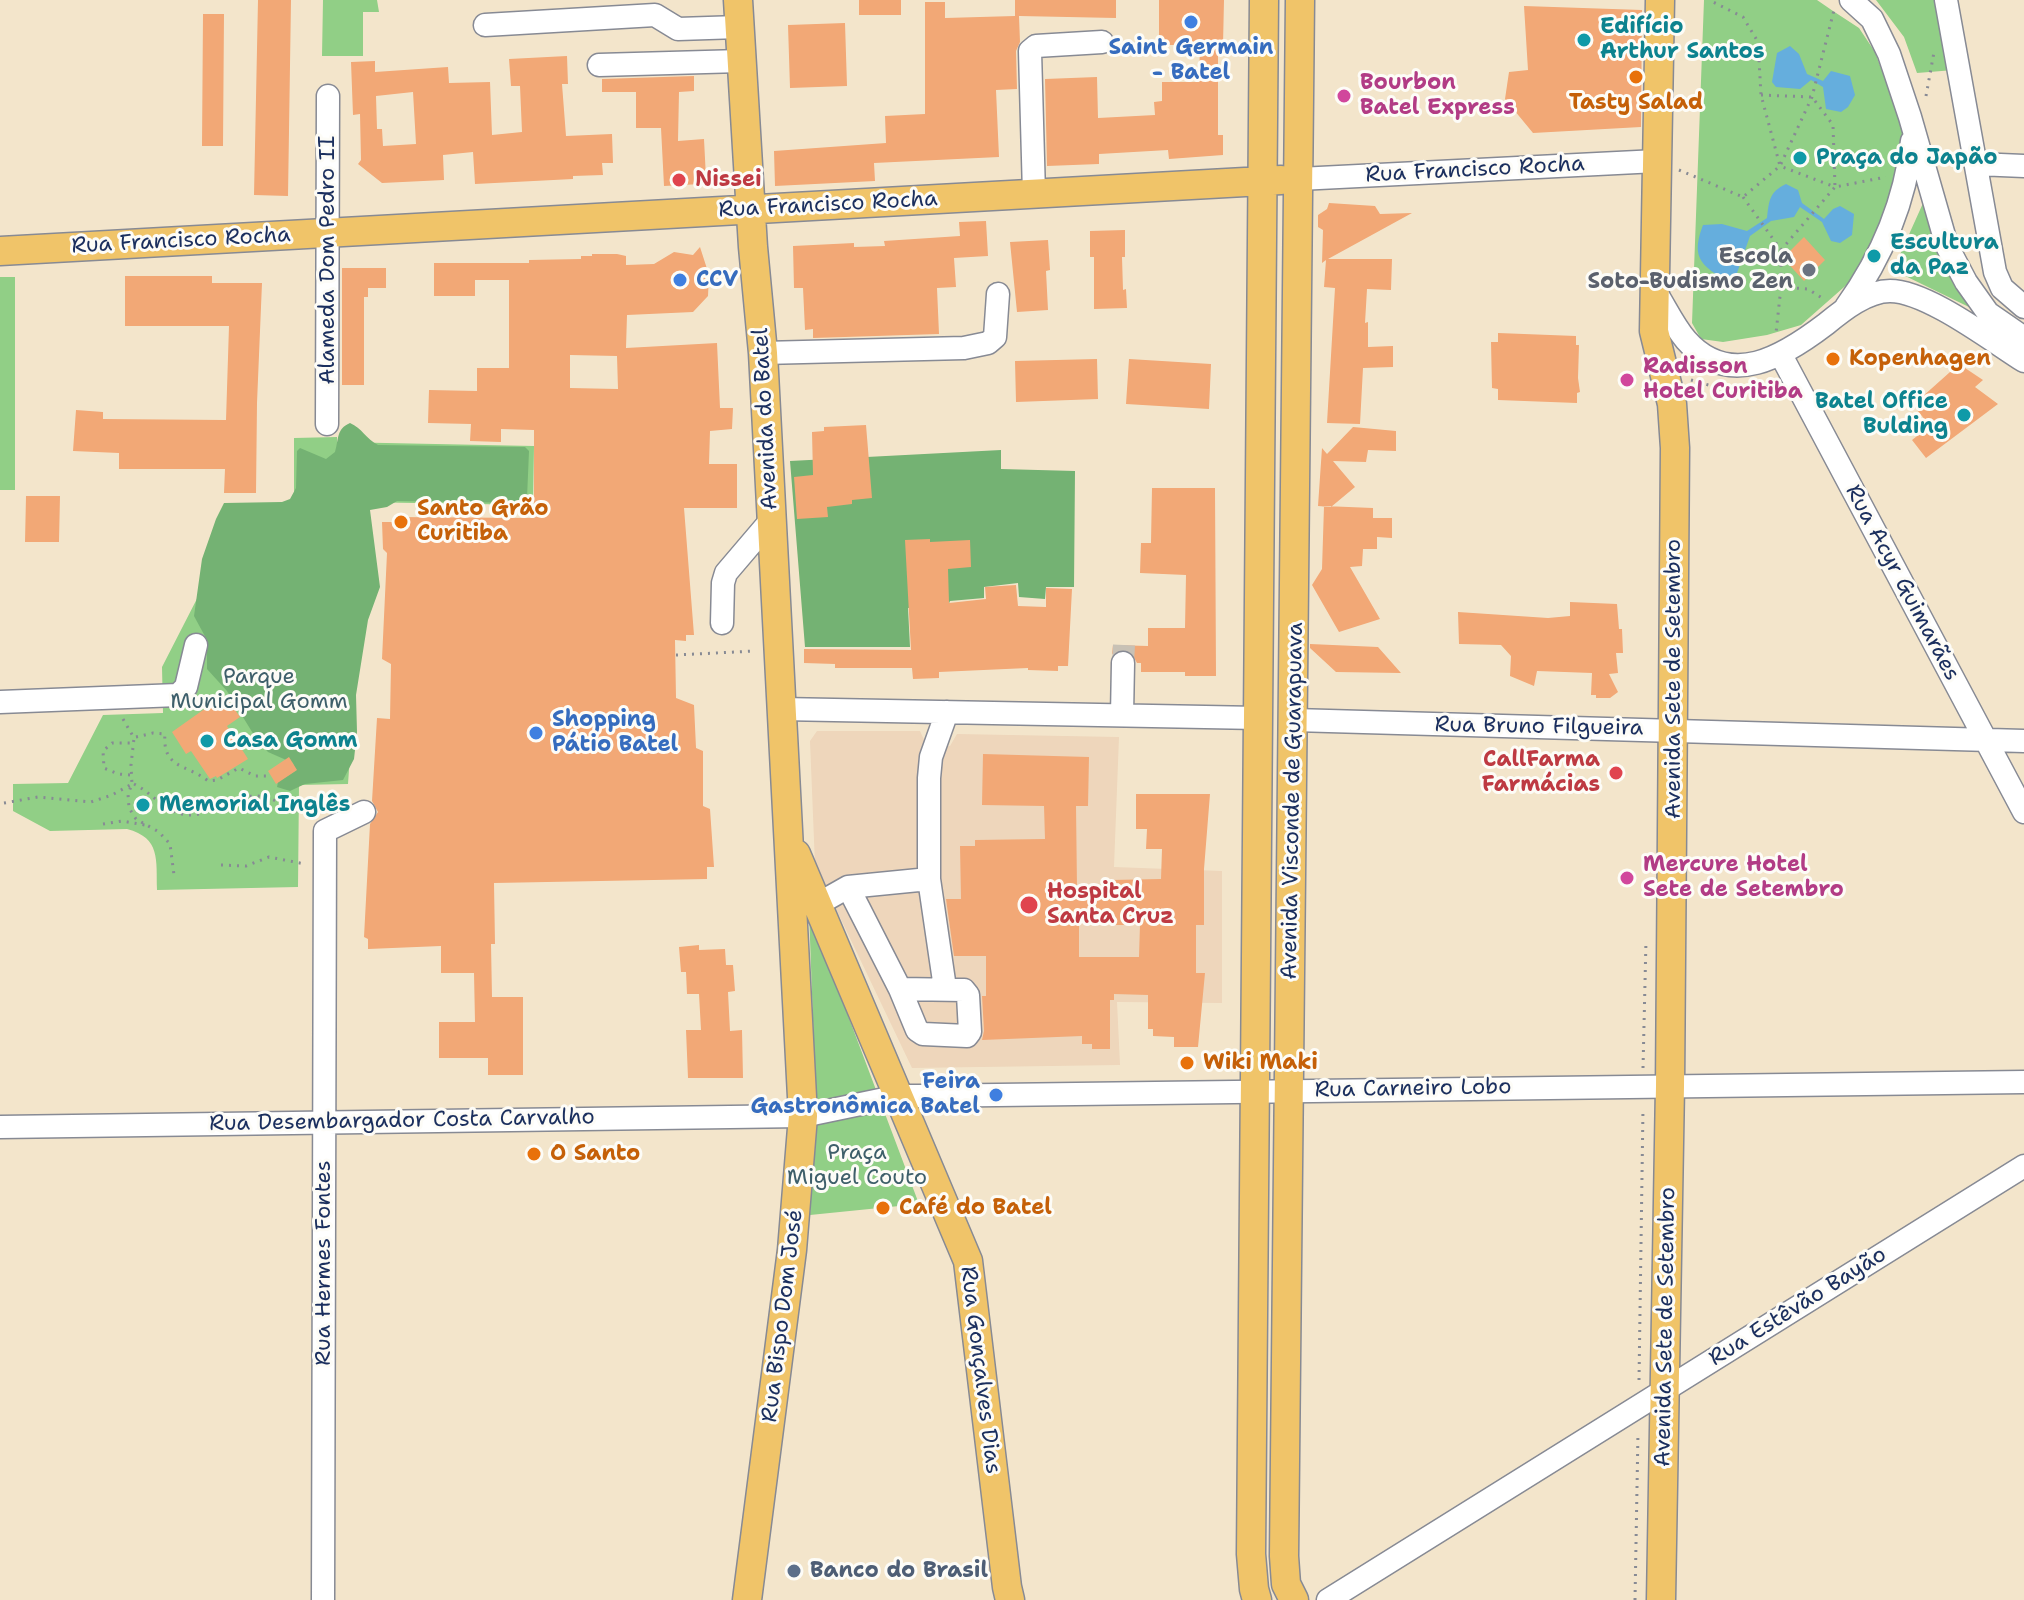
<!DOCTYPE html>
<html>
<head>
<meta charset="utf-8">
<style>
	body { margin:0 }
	canvas { display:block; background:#f3e5cb }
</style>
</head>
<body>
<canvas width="2024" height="1600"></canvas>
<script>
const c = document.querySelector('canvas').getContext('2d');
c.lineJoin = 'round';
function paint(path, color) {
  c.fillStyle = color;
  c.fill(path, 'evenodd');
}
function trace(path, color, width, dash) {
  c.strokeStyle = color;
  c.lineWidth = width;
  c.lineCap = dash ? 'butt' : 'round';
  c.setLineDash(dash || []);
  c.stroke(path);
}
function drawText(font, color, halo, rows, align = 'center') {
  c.font = font + ' "Shantell Sans",sans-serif';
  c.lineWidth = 6;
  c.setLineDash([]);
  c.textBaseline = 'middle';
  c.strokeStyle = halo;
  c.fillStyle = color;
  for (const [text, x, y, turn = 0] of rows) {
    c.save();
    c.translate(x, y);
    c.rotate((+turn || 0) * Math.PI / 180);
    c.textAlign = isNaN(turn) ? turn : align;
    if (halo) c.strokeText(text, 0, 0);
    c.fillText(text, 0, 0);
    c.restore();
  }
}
const built = new Path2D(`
	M817 731H920L927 746H950L957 734 1119 737 1114 867 1222 871V1003L1117 1002 1120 1065 912 1068 815 865 810 741Z`);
const green = new Path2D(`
	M323 0H377L379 12H363V56H322Z
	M1704 0H1817L1833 11 1859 28 1875 52 1905 133 1898 184 1860 273 1801 325 1767 335 1723 342 1701 339 1692 323Z
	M1876 0H1937L1954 70 1917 73 1904 37Z
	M1924 201 1971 308 1893 270Z
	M0 277H15V490H0Z
	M337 437V442L534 446 533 505 356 502 363 574 348 784 299 785 298 887 157 890C156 860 161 838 127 829L50 831 13 811V784L68 783 103 715 163 713 162 667 203 587 294 505V438Z
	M809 912 919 1204 810 1215 816 1102Z`);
const forest = new Path2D(`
	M350 423C362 428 366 439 378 445L525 447 529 451 527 498 523 503 397 501 387 507 370 510 380 587 368 620 356 695 357 732 354 759 343 780 305 784 290 791 277 787 278 782 295 771 293 763 268 752 257 740 227 691 207 669V640L194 616 202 559 216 519 224 503 282 502 290 499 296 488 297 451 300 448 326 459 335 452C339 439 336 429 350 423Z
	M1001 450V469L1075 471 1074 587H1046L1045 599 1019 597 1018 583 984 587V598L950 601 948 606 908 608 910 647H805L790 461Z`);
const water = new Path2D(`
	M1790 46 1799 54 1807 74 1823 81 1831 71 1850 76 1855 95 1848 107 1841 112 1826 109 1823 87 1811 80 1800 89 1776 87 1772 82 1777 53Z
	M1786 184 1798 190 1802 203 1824 219 1833 209 1840 206 1854 214 1852 235 1840 243 1831 241 1822 222 1800 207 1794 217 1771 221 1750 236 1737 273 1724 279C1698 264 1692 254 1703 225L1722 224 1747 231 1767 218C1769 201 1769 192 1786 184Z`);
const building = new Path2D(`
	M258 0H291L288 196 254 195Z
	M859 0H901V15H859Z
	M1015 0H1116V18L1019 16 1020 42 1016 51 1017 89 996 90 999 157 874 163 875 181 775 186 774 151 886 143 885 116 925 114V2H945V18L1015 16Z
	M1159 0H1224L1223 45H1218V135H1223V155L1169 159 1168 150 1099 154V164L1047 166 1045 79 1097 77 1098 118 1155 115 1154 102 1162 101V82H1199L1200 45H1159Z
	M1524 6 1642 10 1641 127 1533 133 1505 99 1509 72 1528 70Z
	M203 14H224L223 146H202Z
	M845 23 847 86 790 88 788 25Z
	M567 56 568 84H562L566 136 612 134 613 163H602L603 175 573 176V179L475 184 473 152 443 155 444 180 382 183 358 164 361 160 360 114 353 115 351 62 375 61V72L448 67 449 83 490 82 492 135 522 132 520 86H511L509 59ZM413 92 416 144 383 146 382 129H377L376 96Z
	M694 76V91L679 92 678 141 704 139 706 178 701 184 664 186 661 128H636V92H602V79Z
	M1329 203 1375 206 1380 214 1412 213 1328 259H1392L1391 290 1367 289 1365 323 1368 322V347L1393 346V367L1363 368 1360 424 1327 423 1335 288 1324 287 1326 260 1322 263 1323 230 1318 227V215L1327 209Z
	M986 221 988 256 954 258 956 287 937 288 939 334 813 338V329L805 330 803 288H794L793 246 854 243V247L885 246 884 241 960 236 959 222Z
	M1125 230V257H1122L1123 290 1126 289 1127 308 1094 309V257H1090V231Z
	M1804 237 1825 260 1804 281 1783 258Z
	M1048 240 1050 270 1046 271 1048 310 1017 312 1010 242Z
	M700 247 709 275 708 296 693 312 627 315 626 348 717 343 720 408H733L732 429 710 431 709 464H737V508H684L694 635H686V641L675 640 676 698 694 705 696 748 703 751V806L710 809 714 867H707V879L494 883 495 944H491L492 997H523V1075H488V1058H439V1022H475L474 973H441V946L368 949V939L364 937 370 824 378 812 372 801 377 718 390 719 391 664 382 659 387 553 383 549 382 522H393V517L534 518V430L501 429V442L470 441 471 424 428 423 429 390 477 391V368H509V280H475V296H434V263H529V260L581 259V256H592V254H617L626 256V265L654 264 674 252 693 255ZM570 355 617 356 618 389 570 388Z
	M342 268H386V288H368V297H364V385H342Z
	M125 276H212V283H262L257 403 256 493H224L225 469H119V453L73 451 76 410 103 412V419L226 420 229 326H125Z
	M1498 333 1576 336V345H1579L1578 378 1580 392 1577 393V403L1498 400V389L1492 388 1491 342H1498Z
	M1097 359 1098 399 1016 402 1015 361Z
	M1129 359 1211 364 1209 409 1126 404Z
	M1959 364 1983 380 1975 387 1998 404 1926 458 1912 440 1930 426 1913 405Z
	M866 425 872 498 852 500V504L827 507 828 517 797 519 794 477 813 475 812 432 824 431V427Z
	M1353 427 1396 431V451L1368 450 1366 462 1333 461 1355 487 1331 507 1318 506 1322 448 1327 454Z
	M1152 488H1215L1216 676H1185V672H1141V663H1137L1131 652 1122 649 1112 654 1113 645 1148 646V628H1185L1186 575 1140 573 1141 543H1151Z
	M26 496H60L59 542H25Z
	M1324 506 1373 508V518H1392V538L1377 537V549H1363L1362 566 1350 567 1380 619 1339 632 1312 585 1322 569Z
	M930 539V542L970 540 971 567 948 569 949 603 986 599 985 587 1016 585 1018 606 1046 607V588L1072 589 1068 666H1058V671L1028 670V668L939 672V678L913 679 912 668H835V664L804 663V649L911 650 905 540Z
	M1570 602 1617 604 1619 629H1622L1623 653H1616L1618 673 1609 674 1618 692 1610 698H1596V695H1591L1592 673 1537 671 1534 686 1510 676 1511 656 1501 645 1459 644 1458 612 1548 618 1570 616Z
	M1310 644 1378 647 1401 673 1336 672 1310 648Z
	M220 698 229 701 240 717 227 726 248 759 217 778 216 776 210 779 191 751 186 754 172 732Z
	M983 754 1089 757 1088 806H1076L1077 888 1111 887V880L1161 879 1162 849H1146L1147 829H1136V794H1210L1204 869V925H1196V973H1205L1198 1047H1174V1037L1153 1036V1029H1148V995L1114 994V1000H1110V1049H1092V1044H1082V1036L982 1040 984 1031 982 996H986V956H954L946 899H961L960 846H975V840L1045 839 1044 806 982 805ZM1079 918H1111V925H1140L1139 957H1079Z
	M289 757 297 770 276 784 268 771Z
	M699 945V950L725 949 726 965H733L735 991 728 992 730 1031 742 1030 743 1078H688L686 1030H701L699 994H687L686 972H681L679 947Z`);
const minorTunnel = new Path2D(`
	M1123 663 1124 645`);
const path = new Path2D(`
	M1761 95 1812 97 1833 125 1835 187 1886 177
	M1926 96 1934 52
	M1679 170 1743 197 1780 166 1761 95 1758 42 1743 17 1709 0
	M1743 197 1781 250V287L1776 333
	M1781 250 1835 187 1780 166 1812 97 1834 10
	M1781 287 1808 289 1822 298
	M1691 380 1712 386 1719 385
	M676 655 755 651
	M123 719 134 738 131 765 132 784 128 794 129 808 136 819 159 832 170 844 174 875
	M136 737 153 733 165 734C162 769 187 764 208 781L217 780 239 768 255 776H268
	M130 775 118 774 104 768 103 751 112 743H134
	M134 784C151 792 163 810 182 814 208 820 229 796 255 796 271 796 287 807 301 814
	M4 803 38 797 91 802 112 795 132 784
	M103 824 122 821 145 825
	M221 865 246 866 269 857 305 864
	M1643 1068 1646 940
	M1639 1380 1643 1108
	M1635 1600 1638 1432`);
const minor = new Path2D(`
	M1851 0 1872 19 1889 54 1910 117 1947 246 1966 282 1988 313 2024 338
	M1946 0 1995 272 2002 288 2024 307
	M485 25 655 15 678 29 739 27
	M599 65 741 61
	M1977 164 2024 166
	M1299 179 1657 161
	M1034 194 1030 51 1036 46 1102 42
	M1653 288C1664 304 1673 325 1686 340 1730 390 1784 356 1826 324 1843 310 1867 291 1890 291 1927 291 1992 341 2024 361
	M1846 307C1882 257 1905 202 1912 141
	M763 353 964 348 988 343 995 337 998 294
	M1781 355 2024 812
	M327 424 328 96
	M722 623 723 583 726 573 772 519
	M0 702 178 695 186 687 196 645
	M781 709 1258 718
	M1122 715 1123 663
	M1294 720 2024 741
	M848 887 900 989 917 1030 923 1034 967 1036 970 1032 968 995 964 990 900 989
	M818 904 848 887 929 879
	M945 988 929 879V778L931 757 947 712
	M0 1127 803 1116 899 1096H918L2024 1082
	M323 1600 325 831 364 812
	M1328 1600 2024 1166`);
const major = new Path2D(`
	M738 0 753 247 763 353 803 1116 792 1250 747 1600
	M1660 0 1654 331 1672 404 1675 448 1670 1086 1661 1600
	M0 251 1281 180
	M796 854 968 1261 1007 1587 1010 1600
	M1257 1600 1254 1589 1251 1554 1264 0
	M1294 1600 1286 1584 1284 1556 1300 0`);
const markers = [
	[1191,22,8,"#3f7fe0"],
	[1584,40,8,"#0f9aa8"],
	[1636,77,8,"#e8710a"],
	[1344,96,8,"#d1479c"],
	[1800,158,8,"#0f9aa8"],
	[679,180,8,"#e0444e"],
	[1874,256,8,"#0f9aa8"],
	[1809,270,8,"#6b7280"],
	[680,280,8,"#3f7fe0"],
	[1833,359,8,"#e8710a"],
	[1627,380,8,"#d1479c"],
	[1964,415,8,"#0f9aa8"],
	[401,522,8,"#e8710a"],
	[536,733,8,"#3f7fe0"],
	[207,741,8,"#0f9aa8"],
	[1616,773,8,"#e0444e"],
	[143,805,8,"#0f9aa8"],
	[1627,878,8,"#d1479c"],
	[1029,905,10,"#e0444e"],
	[1187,1063,8,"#e8710a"],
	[996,1095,8,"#3f7fe0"],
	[534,1154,8,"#e8710a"],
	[883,1208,8,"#e8710a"],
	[794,1571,8,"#5c6f8a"]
];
const cultureNames = [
	["Edifício",1600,27],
	["Arthur Santos",1600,52],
	["Praça do Japão",1816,158],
	["Escultura",1890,243],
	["da Paz",1890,268],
	["Batel Office",1948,402,"right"],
	["Bulding",1948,427,"right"],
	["Casa Gomm",223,741],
	["Memorial Inglês",159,805]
];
const shopNames = [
	["Saint Germain",1191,48,"center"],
	["- Batel",1191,73,"center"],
	["CCV",696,280],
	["Shopping",552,720],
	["Pátio Batel",552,745],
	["Feira",980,1082,"right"],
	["Gastronômica Batel",980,1107,"right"]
];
const hotelNames = [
	["Bourbon",1360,83],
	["Batel Express",1360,108],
	["Radisson",1643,367],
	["Hotel Curitiba",1643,392],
	["Mercure Hotel",1643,865],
	["Sete de Setembro",1643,890]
];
const foodNames = [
	["Tasty Salad",1636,103,"center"],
	["Kopenhagen",1849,359],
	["Santo Grão",417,509],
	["Curitiba",417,534],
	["Wiki Maki",1203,1063],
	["O Santo",550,1154],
	["Café do Batel",899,1208]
];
const streetNames = [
	["Rua Francisco Rocha",1475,170,-3],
	["Rua Francisco Rocha",828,205,-3],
	["Rua Francisco Rocha",181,241,-3],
	["Alameda Dom Pedro II",328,260,-90],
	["Avenida do Batel",766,419,-93],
	["Rua Acyr Guimarães",1902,583,62],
	["Avenida Sete de Setembro",1674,679,-90],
	["Rua Bruno Filgueira",1539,727,1],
	["Avenida Visconde de Guarapuava",1293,801,-89],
	["Rua Carneiro Lobo",1413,1089,-1],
	["Rua Desembargador Costa Carvalho",402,1121,-1],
	["Rua Hermes Fontes",324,1263,-90],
	["Rua Estêvão Bayão",1798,1307,-32],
	["Rua Bispo Dom José",783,1316,-83],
	["Avenida Sete de Setembro",1666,1327,-89],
	["Rua Gonçalves Dias",980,1370,83]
];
const healthNames = [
	["Nissei",695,180],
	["CallFarma",1600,760,"right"],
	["Farmácias",1600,785,"right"],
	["Hospital",1047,892],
	["Santa Cruz",1047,917]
];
const worshipNames = [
	["Escola",1793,257],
	["Soto-Budismo Zen",1793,282]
];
const parkNames = [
	["Parque",259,677],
	["Municipal Gomm",259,702],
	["Praça",857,1153],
	["Miguel Couto",857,1178]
];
const serviceNames = [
	["Banco do Brasil",810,1571]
];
paint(built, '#eed6bb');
paint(green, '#91cf86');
paint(forest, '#74b273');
paint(water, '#65aedd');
paint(building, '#f2a876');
trace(minorTunnel, '#c8c1b5', 22, [22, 11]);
trace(minor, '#878a94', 25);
trace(major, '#878a94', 31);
trace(path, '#878a94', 3, [2, 6]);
trace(minor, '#fff', 22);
trace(major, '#f0c469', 28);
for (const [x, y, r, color] of markers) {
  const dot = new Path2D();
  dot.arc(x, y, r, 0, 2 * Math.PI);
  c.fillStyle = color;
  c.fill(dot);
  trace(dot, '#fdfcf7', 3);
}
drawText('bold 22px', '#0d838f', '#fdfcf7', cultureNames, 'left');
drawText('bold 22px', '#366cbe', '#fdfcf7', shopNames, 'left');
drawText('bold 22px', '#b23c85', '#fdfcf7', hotelNames, 'left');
drawText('bold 22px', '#c56008', '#fdfcf7', foodNames, 'left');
drawText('22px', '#1b2f5e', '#fdfcf7', streetNames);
drawText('bold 22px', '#be3a42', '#fdfcf7', healthNames, 'left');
drawText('bold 22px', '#5b616d', '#fdfcf7', worshipNames, 'right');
drawText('22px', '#3e5f6a', '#fdfcf7', parkNames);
drawText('bold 22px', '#4e5e75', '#fdfcf7', serviceNames, 'left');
</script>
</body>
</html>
